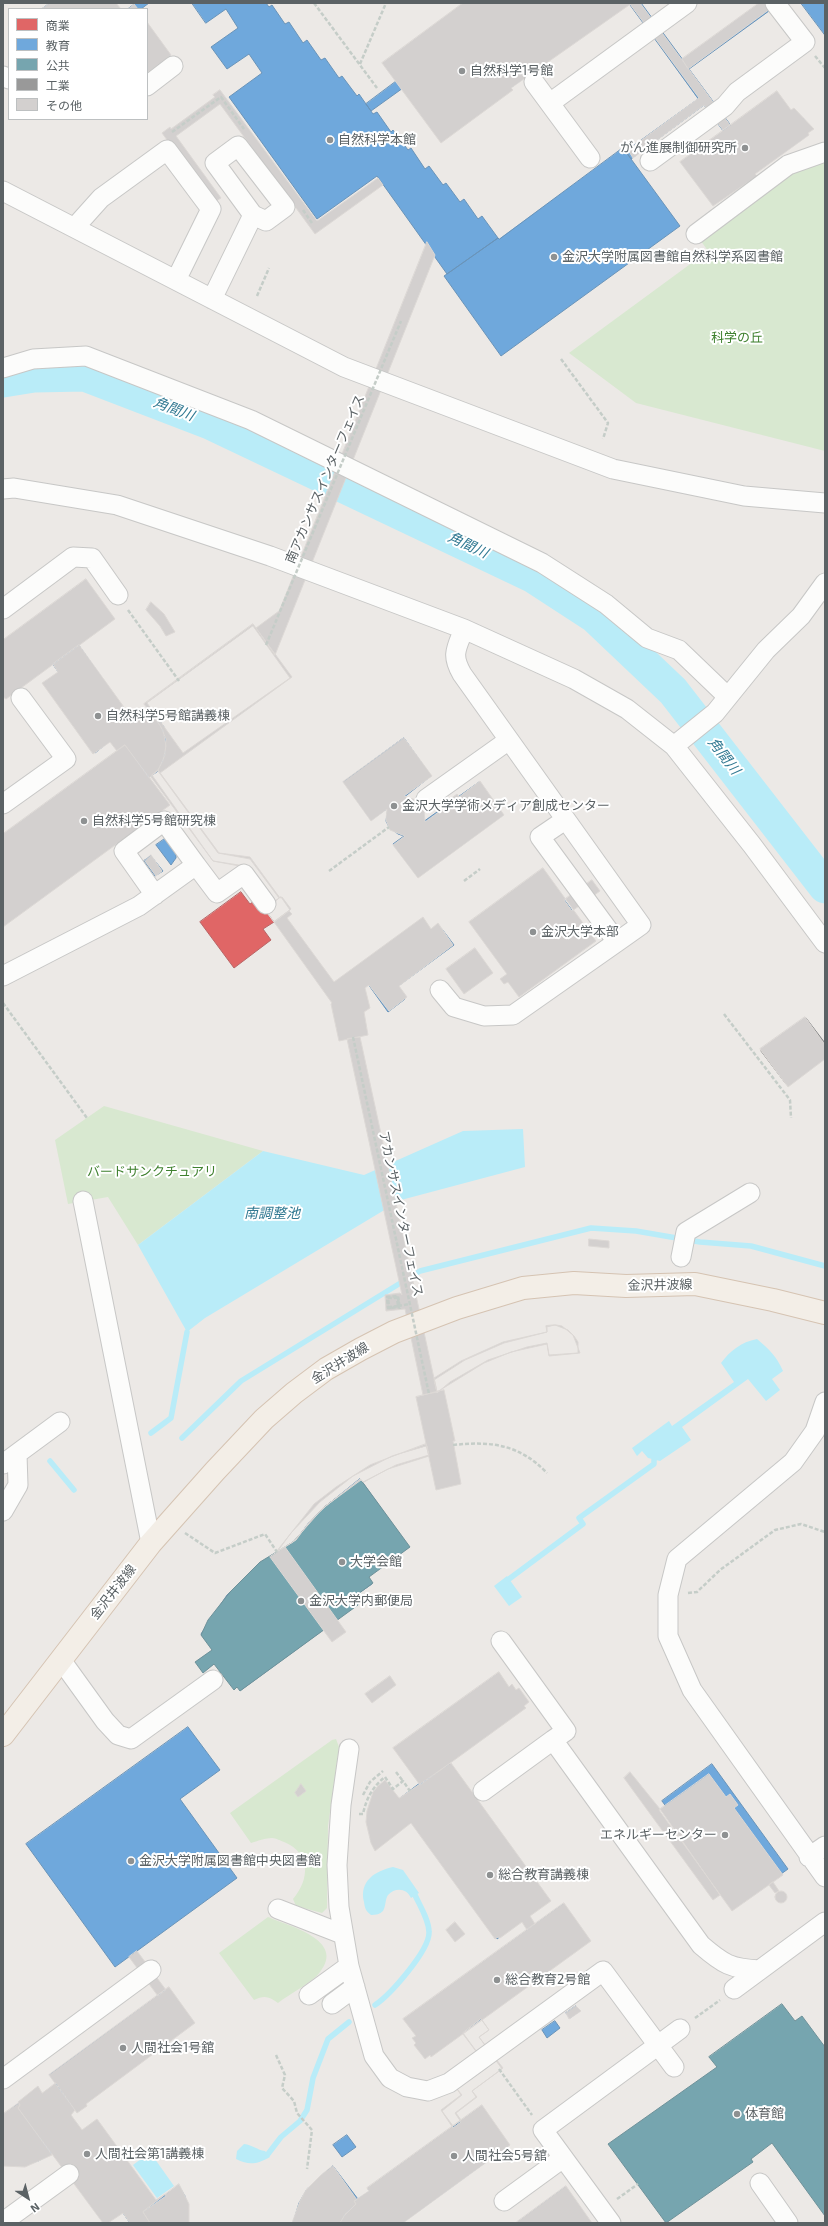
<!DOCTYPE html>
<html>
<head>
<meta charset="utf-8">
<style>
	body { margin:0 }
	#map { position:relative; width:828px; height:2226px; overflow:hidden; background:#ece9e6; font-family:"Exo 2","Noto Sans JP",sans-serif }
	canvas { display:block }
	.frame { position:absolute; inset:0; border:4px solid #5b6265; pointer-events:none }
	.legend { position:absolute; left:8px; top:8px; width:140px; height:112px; box-sizing:border-box; background:#fff; border:1px solid #bdc0c1; margin:0; padding:5px 7px; list-style:none; font-size:12px; color:#5b6265 }
	.legend li { display:flex; align-items:center; gap:8px; height:20px }
	.legend b { width:20px; border:1px solid #bdc0c1 }
	.north { position:absolute; left:8px; top:2178px; width:40px; height:40px; -webkit-text-stroke:3px #fff; paint-order:stroke; rotate:144deg; font-size:11px; font-weight:700; line-height:16px; text-align:center; color:#5b6265 }
	.north::after { content:''; display:block; margin:auto; width:14px; height:18px; background:#5b6265; clip-path:polygon(50% 0,100% 100%,50% 72%,0 100%) }
</style>
</head>
<body>
<div id="map">
<canvas width="828" height="2226"></canvas>
<div class="frame"></div>
<ul class="legend">
<li><b style="height:11px;background:#e06666"></b>商業</li>
<li><b style="height:11px;background:#6fa8dc"></b>教育</li>
<li><b style="height:11px;background:#76a5af"></b>公共</li>
<li><b style="height:11px;background:#999"></b>工業</li>
<li><b style="height:11px;background:#d3d0cf"></b>その他</li>
</ul>
<div class="north">N</div>
</div>
<script>
const c = document.querySelector('canvas').getContext('2d');
c.lineJoin = 'round';
function paint(path, color) {
  c.fillStyle = color;
  c.fill(path, 'evenodd');
}
function trace(path, color, width, dash) {
  c.strokeStyle = color;
  c.lineWidth = width;
  c.lineCap = dash ? 'butt' : 'round';
  c.setLineDash(dash || []);
  c.stroke(path);
}
function drawText(font, color, halo, rows, align = 'center') {
  c.font = font + ' "Exo 2","Noto Sans JP",sans-serif';
  c.lineWidth = 4;
  c.setLineDash([]);
  c.textBaseline = 'middle';
  c.strokeStyle = halo;
  c.fillStyle = color;
  for (const [text, x, y, turn = 0] of rows) {
    c.save();
    c.translate(x, y);
    c.rotate((+turn || 0) * Math.PI / 180);
    c.textAlign = isNaN(turn) ? turn : align;
    if (halo) c.strokeText(text, 0, 0);
    c.fillText(text, 0, 0);
    c.restore();
  }
}
const green = new Path2D(`
	M825 152V451L636 403 569 353 708 251 696 234Z
	M104 1106 263 1151 138 1245 108 1197 68 1204 55 1140Z
	M336 1739 339 1747 328 1826 327 1908 322 1913 296 1906 293 1899C310 1879 311 1853 284 1842 281 1841 276 1838 272 1838 266 1838 257 1841 251 1843L230 1813 332 1740Z
	M268 1917C289 1926 346 1940 320 1972 313 1982 288 1995 278 2003 269 1996 264 1995 254 2000L219 1953Z`);
const water = new Path2D(`
	M523 1129 525 1167 401 1200 205 1318 187 1332 138 1245 263 1151 364 1175 463 1131Z
	M757 1339C769 1349 777 1357 783 1371L772 1379 780 1390 766 1401 748 1379 682 1427 691 1440 660 1461 648 1458 642 1451 637 1456 632 1448 669 1421 672 1426 734 1382 721 1363C730 1351 741 1342 757 1339Z
	M507 1576 522 1597 509 1606 494 1586Z
	M393 1867 403 1870 419 1893 411 1898C407 1888 395 1887 388 1895 385 1899 386 1906 383 1911 380 1914 376 1915 371 1915 366 1911 365 1909 364 1902 359 1881 375 1871 393 1867Z
	M244 2144C253 2145 257 2150 265 2151L270 2157C257 2164 250 2166 236 2159L237 2151Z
	M150 2152 174 2186 157 2198 133 2165Z`);
const shops = new Path2D(`
	M241 892 250 904 257 899 274 922 263 929 271 940 234 968 200 922Z`);
const schools = new Path2D(`
	M50 3H115L119 9H42Z
	M136 3H149L141 9H128Z
	M192 3H266L269 7 272 5 285 24 289 22 303 43 307 40 321 60 325 58 339 78 342 76 357 96 359 94 373 114 377 112 391 132 393 130 408 150 411 148 425 169 429 166 443 185 446 183 460 202 464 199 478 219 482 216 498 238 447 274 377 176 317 219 229 97 262 73 249 54 227 69 211 47 238 28 226 9 206 23Z
	M466 3H626L441 139 385 63Z
	M629 3H641L683 60 762 3H780L689 69 732 127 724 132 704 105 631 159 626 151 698 99Z
	M801 3H825V35Z
	M147 24 170 56 147 72Z
	M398 80 403 88 371 111 366 104Z
	M776 94 790 113 794 110 800 120 803 118 810 128 806 132 808 135 712 203 683 162Z
	M623 148 680 226 501 356 444 276 498 238 499 239Z
	M87 582 113 618 5 697 3 695V643Z
	M78 644 133 722 151 709 164 727 168 744 165 762 158 771 147 779 125 748 120 752 111 740 95 753 44 684 59 673 52 663Z
	M404 738 431 776 403 798 415 800 423 795 429 805 423 809V822L479 782 503 815 418 877 393 844 404 836 398 834 389 827 386 821 388 808 371 820 344 782Z
	M125 748 166 805 3 923V836Z
	M166 838 176 854V858L171 865 156 845Z
	M151 856 163 871 155 876 144 861Z
	M543 871 594 940 518 994 505 977 508 974 471 923Z
	M442 929 454 945 397 987 405 999 388 1012 368 984Z
	M360 1479 409 1547 367 1577 372 1584 353 1597 357 1605 337 1619 285 1547 296 1540 310 1521 326 1506Z
	M270 1557 323 1630 241 1690 238 1685 234 1688 215 1663 203 1672 196 1662 213 1650 201 1634 227 1595 255 1567Z
	M497 1675 508 1689 512 1687 515 1692 519 1690 527 1702 522 1706 524 1708 420 1783 396 1749Z
	M188 1727 220 1770 180 1799 237 1878 115 1967 26 1844Z
	M448 1762 548 1901 528 1915 535 1926 529 1930 522 1920 497 1939 411 1820 375 1849 371 1841 368 1813 379 1787 385 1783 397 1800Z
	M712 1764 788 1869 738 1905 662 1801Z
	M563 1905 588 1941 432 2055 430 2052 425 2056 414 2038 418 2036 406 2019Z
	M167 1990 192 2023 75 2109 50 2075Z
	M576 2006 580 2011 570 2018 566 2013Z
	M555 2021 560 2028 547 2038 542 2030Z
	M57 2084 75 2109 67 2114 82 2134 97 2122 155 2202 179 2186 185 2196 188 2208 187 2223H130L121 2210 104 2223 53 2153 38 2161 22 2165H3V2116L37 2088 42 2095Z
	M480 2108 508 2146 402 2223H376L358 2199 370 2191 368 2189Z
	M347 2135 356 2147 342 2157 333 2145Z
	M333 2166 370 2215 376 2223H293L299 2203 307 2189Z
	M565 2188 590 2223H520L519 2222Z`);
const public = new Path2D(`
	M361 1480 410 1547 369 1577 373 1583 354 1597 358 1605 240 1691 237 1687 234 1690 214 1664 203 1673 195 1662 212 1650 201 1635 208 1620 230 1592 260 1562 293 1542 323 1508Z
	M782 2004 795 2021 802 2016 825 2047V2216L772 2143 751 2159 753 2162 666 2223 608 2144 717 2067 709 2057Z`);
const industry = new Path2D(`
	M806 1018 825 1043V1054L786 1084 761 1051Z`);
const stream = new Path2D(`
	M151 1433 171 1418 187 1332
	M182 1438 241 1381 420 1271 591 1228 636 1231 700 1242 751 1246 825 1266
	M50 1461 74 1490
	M509 1579 583 1524 579 1518 654 1464V1460
	M375 2005C390 1995 430 1950 429 1932 429 1920 420 1906 415 1895
	M268 2154 281 2137 300 2121 307 2110 313 2078 328 2039 349 2022`);
const river = new Path2D(`
	M3 381 34 376 85 375 210 423 532 576 595 617 673 691 825 887`);
const building = new Path2D(`
	M50 3H116L121 9H42Z
	M463 3H632L511 88 513 90 441 143 382 63Z
	M632 3H640L730 125 723 130 704 105 633 158 628 150 699 98 630 4Z
	M759 3H778L688 69 682 59Z
	M134 4 138 9H128L131 7Z
	M147 22 171 55 147 73Z
	M220 90 317 221 378 178 383 185 315 234 220 104 176 136 221 198 213 203 162 133 170 127 171 129 215 97 213 95Z
	M777 91 791 110 794 108 814 129 808 133 809 135 755 174 757 176 713 206 680 162Z
	M427 242 435 255 275 655 256 628 279 611Z
	M86 579 115 619 6 699 3 697V640Z
	M151 602 164 614 175 632 166 636 160 626 146 610Z
	M253 624 292 677 160 773 158 770 165 755 166 739 160 725 144 704Z
	M253 626 290 678 183 753 147 703Z
	M79 645 134 721 149 710 163 730 166 746 163 761 158 770 149 778 125 745 117 751 110 742 93 754 42 683 58 672 53 664Z
	M404 738 432 776 404 796 416 800 423 795 431 805 424 810 425 822 451 803 449 800 457 794 459 797 480 781 504 815 418 878 393 845 405 836 390 830 386 820 387 809 371 821 343 782Z
	M125 745 170 805 3 927V834Z
	M158 770 219 853 250 857 280 898 282 897 291 909 274 922 264 909 245 866 213 861 151 777Z
	M158 771 218 853 250 859 279 898 272 904 245 867 213 861 152 775Z
	M151 855 162 871 156 876 145 861Z
	M543 868 596 941 519 997 508 982 504 984 500 979 507 974 469 922Z
	M592 880 600 891 572 911 564 900Z
	M281 897 290 910 274 922 265 909Z
	M289 911 292 914 287 918 334 982 423 917 431 929 438 923 453 945 399 986 407 997 389 1011 369 985 365 988 370 1008 364 1012 368 1035 339 1041 331 1004 332 1003 274 922Z
	M475 948 493 973 464 994 446 969Z
	M805 1017 825 1045V1059L788 1087 760 1049Z
	M360 1037 437 1392 423 1395 405 1309 386 1311 385 1295 400 1293 402 1295 347 1039Z
	M589 1239 609 1241V1248L589 1246Z
	M555 1325 568 1330 573 1335 580 1353 549 1356 547 1344 511 1352 484 1363 437 1392 434 1378 461 1361 503 1342 547 1332 546 1326Z
	M556 1325 562 1326 574 1336 578 1342V1353L549 1355 547 1343 527 1347 488 1360 450 1382 437 1393 434 1380 465 1360 504 1343 547 1332V1327Z
	M444 1390 455 1441H453L461 1484 436 1490 416 1397Z
	M426 1444 429 1456 388 1469 364 1482 361 1480 323 1508 293 1542 276 1552 314 1504 336 1487 370 1465Z
	M427 1446 429 1455 396 1465 363 1482 360 1479 326 1506 310 1521 296 1540 277 1552 291 1533 320 1502 353 1476 392 1456Z
	M285 1547 346 1632 332 1642 270 1557Z
	M499 1672 509 1687 512 1684 516 1690 519 1688 529 1702 524 1706 526 1708 420 1785 393 1748Z
	M390 1676 396 1685 372 1703 365 1694Z
	M451 1763 551 1901 530 1916 535 1924 527 1930 522 1922 500 1938 498 1937 495 1939 411 1823 375 1851 371 1843 366 1822 367 1811 373 1792 378 1786 385 1780 399 1798Z
	M630 1772 660 1809 720 1895 713 1900 624 1778Z
	M709 1774 726 1797 730 1794 738 1805 734 1808 783 1875 732 1911 659 1810Z
	M301 1784 306 1791 298 1797 295 1793Z
	M773 1882 779 1891 775 1893 769 1885Z
	M775 1897a6 6 0 1 1 12 0a6 6 0 1 1-12 0Z
	M564 1903 591 1941 431 2057 430 2055 425 2059 414 2045 416 2043 412 2038 416 2036 403 2019Z
	M455 1922 465 1934 455 1942 446 1930Z
	M137 1951 166 1990 158 1996 129 1957Z
	M169 1987 195 2023 86 2104 87 2106 77 2113 49 2075Z
	M576 2006 581 2011 569 2019 566 2013Z
	M481 2019 489 2030 479 2037 502 2069 472 2091 476 2097 455 2113 461 2122 453 2128 441 2110 461 2095 457 2089 488 2067 463 2033Z
	M482 2020 489 2030 479 2037 503 2068 472 2091 477 2097 456 2113 461 2120 453 2126 442 2111 462 2095 457 2089 487 2066 463 2034Z
	M56 2083 75 2110 71 2115 82 2130 97 2119 156 2200 165 2194 166 2196 143 2212 150 2223H130L123 2213 108 2223H103L18 2108 20 2105 18 2102 38 2086 42 2093Z
	M19 2103 20 2105 18 2108 52 2155 25 2167 3 2166V2114Z
	M482 2105 510 2145 403 2223H340L345 2215 356 2204 354 2201 369 2191 367 2188Z
	M333 2166 357 2200 354 2201 356 2204 345 2214 340 2223H292L300 2201 306 2190 321 2175Z
	M179 2184 189 2204V2223H150L143 2212Z
	M566 2186 592 2223H518L517 2222Z`);
const path = new Path2D(`
	M314 3 377 88
	M815 56 825 68
	M360 64 386 3
	M172 132 221 97 244 129
	M303 210 312 223
	M257 296 269 268
	M561 359 608 423 603 439
	M128 610 179 681
	M329 871 389 827
	M464 881 480 869
	M3 1003 87 1118
	M724 1014 790 1100 791 1118
	M398 1306 389 1307 388 1298H397L398 1306 389 1308 388 1298 398 1297 399 1307 388 1308 387 1297 398 1296 400 1309
	M453 1445C491 1441 519 1444 547 1473
	M185 1533 215 1553 265 1534 277 1552
	M688 1593 697 1592 720 1570 775 1530 801 1524 825 1532
	M396 1772 403 1781
	M363 1795 370 1782 383 1771
	M359 1814H363C366 1799 373 1786 385 1777L393 1789 403 1781 410 1791
	M695 2018 720 2000
	M276 2055 285 2075 282 2088 294 2101 297 2113 312 2130 307 2169
	M499 2069 532 2115
	M617 2199 638 2184`);
const minor = new Path2D(`
	M3 76 9 79
	M534 82 590 158
	M147 86 173 66
	M550 103 687 3
	M650 161 725 106 737 92 805 42 775 3
	M3 191 344 367 613 469 744 496 825 503
	M75 227 101 198 167 150 211 209 176 280
	M696 234 788 165 825 152
	M212 299 253 215 215 163 238 146 285 207 266 221 253 215
	M3 368 33 359 86 356 251 420 542 563 606 604 647 638 679 650 728 697
	M3 489 14 488 117 505 270 556 464 629 574 679 627 709 674 746 752 845 825 943
	M3 609 73 557 92 558 118 595
	M464 629C456 649 451 655 462 674L641 925 617 942 540 837 565 820
	M674 746 715 713 766 650 801 616 825 583
	M426 799 509 740
	M3 804 66 759 21 698
	M155 895 124 851 164 821 196 865
	M3 976 139 906 196 865 217 893 244 874 266 904
	M440 990 454 1007 484 1016 513 1015 617 942
	M83 1201 151 1543
	M681 1257 686 1232 750 1193
	M825 1402 815 1431 793 1462 677 1559 668 1595V1636L692 1690 825 1877
	M3 1464 60 1422
	M3 1511 18 1485 17 1454
	M501 1641 566 1731 553 1740
	M61 1660 105 1721 118 1735 131 1739 213 1680
	M349 1749 341 1805 337 1865 339 1907 349 1966 374 2056 390 2078 407 2087 428 2091 449 2083 603 1971 674 2067
	M483 1791 553 1740 701 1945C723 1964 731 1969 760 1970
	M809 1857 825 1846
	M278 1909 342 1934
	M734 1989 825 1922
	M309 1995 349 1966
	M332 2004 355 1987
	M3 2079 151 1970
	M760 2183 788 2223
	M504 2201 563 2158
	M3 2222 69 2174
	M611 2223 543 2130 680 2029`);
const major = new Path2D(`
	M3 1735 151 1543 215 1471 264 1419 294 1393 326 1369 361 1349 394 1332 457 1308 523 1288 574 1283 626 1286 695 1284 773 1300 825 1313`);
const pathBridge = new Path2D(`
	M266 645 401 321
	M353 1037 429 1394
	M398 1306 410 1304`);
const markers = [
	[462,71,4,"#8e9192"],
	[330,140,4,"#8e9192"],
	[745,148,4,"#8e9192"],
	[554,257,4,"#8e9192"],
	[98,716,4,"#8e9192"],
	[394,806,4,"#8e9192"],
	[84,821,4,"#8e9192"],
	[533,932,4,"#8e9192"],
	[342,1562,4,"#8e9192"],
	[301,1601,4,"#8e9192"],
	[725,1835,4,"#8e9192"],
	[131,1861,4,"#8e9192"],
	[490,1875,4,"#8e9192"],
	[497,1980,4,"#8e9192"],
	[123,2048,4,"#8e9192"],
	[737,2114,4,"#8e9192"],
	[87,2154,4,"#8e9192"],
	[454,2156,4,"#8e9192"]
];
const poiNames = [
	["自然科学1号館",470,71],
	["自然科学本館",338,140],
	["がん進展制御研究所",737,148,"right"],
	["金沢大学附属図書館自然科学系図書館",562,257],
	["自然科学5号館講義棟",106,716],
	["金沢大学学術メディア創成センター",402,806],
	["自然科学5号館研究棟",92,821],
	["金沢大学本部",541,932],
	["大学会館",350,1562],
	["金沢大学内郵便局",309,1601],
	["エネルギーセンター",717,1835,"right"],
	["金沢大学附属図書館中央図書館",139,1861],
	["総合教育講義棟",498,1875],
	["総合教育2号館",505,1980],
	["人間社会1号舘",131,2048],
	["体育館",745,2114],
	["人間社会第1講義棟",95,2154],
	["人間社会5号舘",462,2156]
];
const parkNames = [
	["科学の丘",737,338],
	["バードサンクチュアリ",152,1172]
];
const streetNames = [
	["南アカンサスインターフェイス",325,479,-67],
	["アカンサスインターフェイス",401,1214,78],
	["金沢井波線",660,1285,-1],
	["金沢井波線",340,1363,-32],
	["金沢井波線",113,1592,-52]
];
const waterNames = [
	["角間川",174,409,21],
	["角間川",468,545,25],
	["角間川",724,756,52],
	["南調整池",272,1213]
];
paint(green, '#d8e8d0');
paint(water, '#b9ecf8');
paint(shops, '#e06666');
trace(shops, '#b86566', 1);
paint(schools, '#6fa8dc');
trace(schools, '#6993b8', 1);
paint(public, '#76a5af');
trace(public, '#6e9199', 1);
paint(industry, '#999');
trace(industry, '#868889', 1);
trace(stream, '#b9ecf8', 5.5);
trace(river, '#b9ecf8', 33);
paint(building, '#d3d0cf');
trace(building, '#dcd8d5', 1);
trace(minor, '#c7c7c6', 21);
trace(major, '#d5c3b2', 24);
trace(path, '#c5cdc8', 2.5, [4, 2]);
trace(minor, '#fcfcfb', 19);
trace(major, '#f3eee7', 22);
trace(pathBridge, '#c5cdc8', 2.5, [4, 2]);
for (const [x, y, r, color] of markers) {
  const dot = new Path2D();
  dot.arc(x, y, r, 0, 2 * Math.PI);
  c.fillStyle = color;
  c.fill(dot);
  trace(dot, '#fff', 1.5);
}
drawText('13px', '#5b6265', '#fff', poiNames, 'left');
drawText('13px', '#3f812f', '#fff', parkNames);
drawText('13px', '#5b6265', '#fff', streetNames);
drawText('italic 14px', '#317992', '#fff', waterNames);
</script>
</body>
</html>
